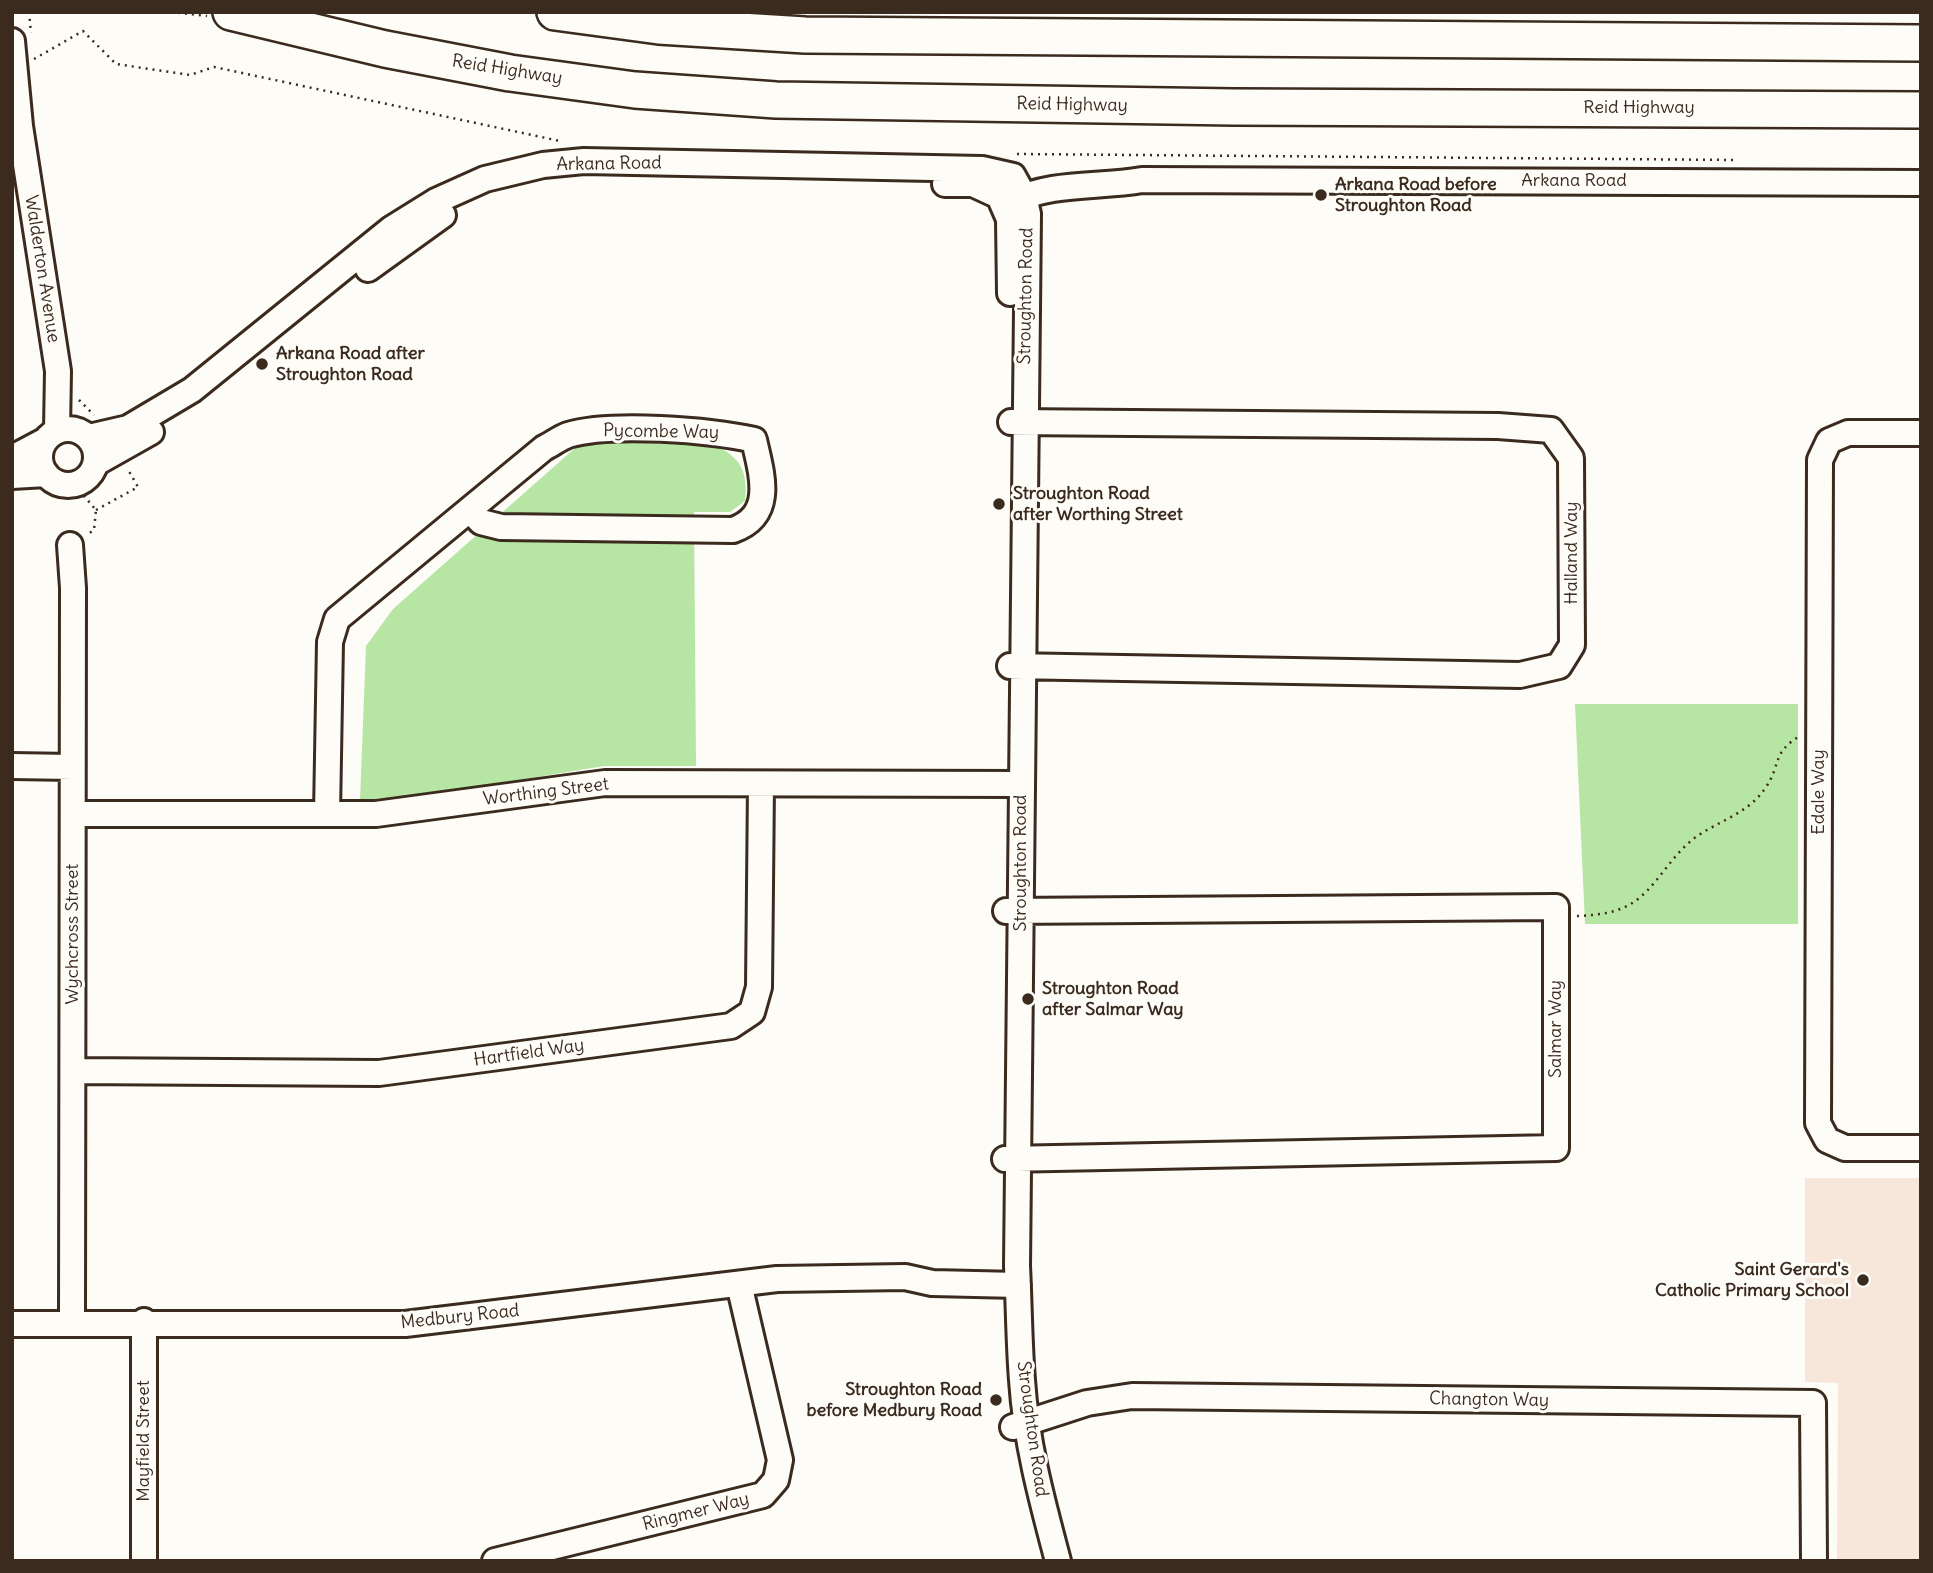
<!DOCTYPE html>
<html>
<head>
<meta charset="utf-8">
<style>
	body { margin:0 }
	#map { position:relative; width:1933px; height:1573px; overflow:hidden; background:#fdfcf7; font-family:Delius,sans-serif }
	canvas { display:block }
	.frame { position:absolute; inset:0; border:14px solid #3b2a1e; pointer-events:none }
</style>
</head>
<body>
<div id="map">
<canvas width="1933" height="1573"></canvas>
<div class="frame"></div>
</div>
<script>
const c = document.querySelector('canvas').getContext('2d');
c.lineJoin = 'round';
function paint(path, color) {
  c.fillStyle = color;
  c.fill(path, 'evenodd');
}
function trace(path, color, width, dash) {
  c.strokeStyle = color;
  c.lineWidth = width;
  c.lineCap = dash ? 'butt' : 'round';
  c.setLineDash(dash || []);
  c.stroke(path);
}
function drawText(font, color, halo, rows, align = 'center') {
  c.font = font + ' Delius,sans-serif';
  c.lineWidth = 6;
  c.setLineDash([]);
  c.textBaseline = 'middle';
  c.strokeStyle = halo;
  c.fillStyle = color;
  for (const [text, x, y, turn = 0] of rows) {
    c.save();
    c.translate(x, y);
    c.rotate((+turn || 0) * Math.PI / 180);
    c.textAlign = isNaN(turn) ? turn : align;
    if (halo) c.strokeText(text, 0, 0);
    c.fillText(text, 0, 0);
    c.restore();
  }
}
const built = new Path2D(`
	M1805 1178H1921V1561H1837L1838 1383 1805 1382Z`);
const green = new Path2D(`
	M583 441 717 446C742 459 748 473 745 501L730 512H694L696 766H604L393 801H360L366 646 393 609Z
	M1575 704H1798V924H1585Z`);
const path = new Path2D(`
	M29 12 31 33
	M171 12 207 16
	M34 59 83 31 116 64 190 75 214 67 560 141
	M1017 154 1735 160
	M79 400 94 415
	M80 482 84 496 96 510 94 530 88 534
	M96 510 138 487 127 468
	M1577 916C1599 915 1620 913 1638 899 1659 882 1671 857 1692 840 1716 821 1748 815 1766 787 1781 765 1772 752 1800 736`);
const minor = new Path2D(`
	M12 41 20 126 58 371 57 430
	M945 184H973L999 196 1009 219 1010 293
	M1011 202C1054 181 1097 188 1142 180L1921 183
	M368 269 443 215
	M40 457a28 28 0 1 1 56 0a28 28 0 1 1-56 0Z
	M1921 433H1848L1829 441 1820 460 1818 1123 1827 1140 1845 1148H1921
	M89 437 128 428 192 390 391 229 436 201 485 179 543 165 584 161 982 169 1013 176 1024 196 1028 214 1017 1266C1019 1304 1019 1342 1022 1380 1026 1442 1042 1501 1058 1561
	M12 458 44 441
	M96 463 151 432
	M12 476 46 474
	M70 545 73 588 72 1323
	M1010 666 1520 675 1559 666 1572 645 1571 458 1551 430 1498 426 1011 422
	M12 766 72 767
	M73 814H376L605 783 1020 784
	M327 814 330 642 337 619 544 448C552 444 560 438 568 435 611 422 710 430 754 440 762 475 775 515 733 530L501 527 481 522 470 510
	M73 1071 379 1073 731 1026 752 1012 759 987 761 785
	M1005 1159 1556 1148V907L1006 911
	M144 1321V1561
	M12 1324H405L777 1279 905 1277 932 1283 1018 1285
	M1013 1427 1087 1403 1132 1396 1813 1403 1814 1561
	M495 1561 763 1495 776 1480 780 1460 739 1284`);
const highway = new Path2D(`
	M231 12 385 49 510 73 635 90 776 100 1234 107 1921 110
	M555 12 659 26 805 35 1921 43`);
const markers = [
	[1321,195,7,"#3b2a1e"],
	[262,364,7,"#3b2a1e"],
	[999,504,7,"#3b2a1e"],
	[1028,999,7,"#3b2a1e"],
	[1863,1280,7,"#3b2a1e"],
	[996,1400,7,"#3b2a1e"]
];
const streetNames = [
	["Reid Highway",507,70,9],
	["Reid Highway",1072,105,1],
	["Reid Highway",1639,108],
	["Arkana Road",609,164,-1],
	["Arkana Road",1574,181],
	["Walderton Avenue",42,269,81],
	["Stroughton Road",1026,296,-89],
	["Pycombe Way",661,432,1],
	["Halland Way",1572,553,-90],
	["Worthing Street",546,792,-7],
	["Edale Way",1819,792,-90],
	["Stroughton Road",1021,863,-90],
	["Wychcross Street",73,934,-90],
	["Salmar Way",1556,1029,-90],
	["Hartfield Way",529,1053,-8],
	["Medbury Road",460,1317,-6],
	["Changton Way",1489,1400,1],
	["Stroughton Road",1032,1429,82],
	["Mayfield Street",144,1441,-90],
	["Ringmer Way",696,1512,-14]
];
const poiNames = [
	["Arkana Road before",1335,185],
	["Stroughton Road",1335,206],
	["Arkana Road after",276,354],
	["Stroughton Road",276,375],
	["Stroughton Road",1013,494],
	["after Worthing Street",1013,515],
	["Stroughton Road",1042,989],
	["after Salmar Way",1042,1010],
	["Saint Gerard's",1849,1270,"right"],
	["Catholic Primary School",1849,1291,"right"],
	["Stroughton Road",982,1390,"right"],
	["before Medbury Road",982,1411,"right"]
];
paint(built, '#f7e7db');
paint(green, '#b7e5a3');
trace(minor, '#3b2a1e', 30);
trace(highway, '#3b2a1e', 40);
trace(path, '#3b2a1e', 2.5, [2, 5]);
trace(minor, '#fdfcf7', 24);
trace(highway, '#fdfcf7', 35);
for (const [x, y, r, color] of markers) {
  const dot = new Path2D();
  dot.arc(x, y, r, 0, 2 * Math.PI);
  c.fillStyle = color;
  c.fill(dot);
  trace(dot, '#fdfcf7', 2.5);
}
drawText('18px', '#3b2a1e', '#fdfcf7', streetNames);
drawText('bold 18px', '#3b2a1e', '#fdfcf7', poiNames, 'left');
</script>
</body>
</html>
